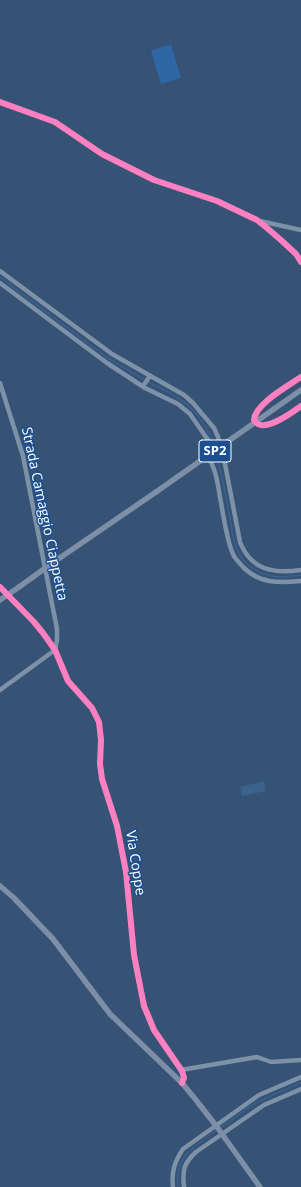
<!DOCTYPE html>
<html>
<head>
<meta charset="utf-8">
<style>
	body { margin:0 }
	canvas { display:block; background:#365274 }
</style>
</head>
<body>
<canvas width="301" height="1187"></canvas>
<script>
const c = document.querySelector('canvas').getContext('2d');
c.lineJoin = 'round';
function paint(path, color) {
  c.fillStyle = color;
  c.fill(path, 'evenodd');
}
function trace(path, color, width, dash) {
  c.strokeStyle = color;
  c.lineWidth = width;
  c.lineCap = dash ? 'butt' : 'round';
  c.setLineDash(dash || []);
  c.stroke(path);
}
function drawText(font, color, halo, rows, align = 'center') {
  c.font = font + ' "Open Sans",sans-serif';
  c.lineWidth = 3;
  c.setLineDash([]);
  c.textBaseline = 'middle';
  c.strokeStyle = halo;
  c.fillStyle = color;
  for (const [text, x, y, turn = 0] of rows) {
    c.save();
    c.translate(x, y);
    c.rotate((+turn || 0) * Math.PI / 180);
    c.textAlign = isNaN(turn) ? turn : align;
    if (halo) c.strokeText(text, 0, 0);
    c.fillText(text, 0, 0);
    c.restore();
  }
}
const green = new Path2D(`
	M171 44 181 78 161 84 151 51Z`);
const water = new Path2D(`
	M264 781 266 791 242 796 240 787Z`);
const stream = new Path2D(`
	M0 277 109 359 145 380
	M148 382C162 389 178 396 189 406 201 417 210 433 215 449
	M216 453C222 474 226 496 230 518 232 530 233 544 239 554 245 565 258 573 271 576 280 578 292 576 301 575
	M220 1128 252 1105 268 1097 301 1083
	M178 1187C175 1155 194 1147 217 1130`);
const minor = new Path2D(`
	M0 102 55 122 102 154 154 180 217 201 257 220 267 228 282 241 296 254 301 262
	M260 221 301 230
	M0 271 112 354 184 395 193 403 203 415 214 428 218 437 225 464 240 542C251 570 273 574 301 570
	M0 283 107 363 145 388 178 404 190 414 208 440V449L206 454C216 468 217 480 220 497 223 512 227 544 234 556 236 560 241 564 244 568 261 584 279 583 301 581
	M301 377C288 386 255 404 254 420 255 421 256 423 258 424 268 430 293 412 301 406
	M0 383 23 456 57 629V640L55 650
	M143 386 150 376
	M0 587 34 622 43 633 55 650 68 681 92 708 99 722 101 740 100 764 102 779 117 826 126 872 134 955 144 1006 154 1030 182 1071 184 1078 182 1083
	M0 690 55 650
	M181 1070 257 1057 271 1062 301 1060
	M173 1187C171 1172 175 1161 183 1149L259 1095 301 1077
	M184 1187C182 1170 184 1163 196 1152L264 1105 301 1089`);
const major = new Path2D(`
	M274 409 301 390
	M48 566 156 492
	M19 587 33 577
	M0 886 14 898 53 939 110 1014 182 1083 196 1100 217 1127 260 1187`);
const majorBridge = new Path2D(`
	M156 492 274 409
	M33 577 48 566
	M0 600 19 587`);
const cycleway = new Path2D(`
	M0 102 55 122 102 154 154 180 217 201 257 220 267 228 282 241 296 254 301 262
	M301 377C288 386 255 404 254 420 255 421 256 423 258 424 268 430 293 412 301 406
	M0 587 34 622 43 633 55 650 68 681 92 708 99 722 101 740 100 764 102 779 117 826 126 872 134 955 144 1006 154 1030 182 1071 184 1078 182 1083`);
const shields = [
	[215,451,32]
];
const shieldNames = [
	["SP2",215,451]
];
const streetNames = [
	["Strada Camaggio Ciappetta",44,514,78],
	["Via Coppe",135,863,81]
];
paint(green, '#2f66a5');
paint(water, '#3b618d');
trace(stream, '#3b618d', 1.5);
trace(minor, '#7d92a8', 4.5);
trace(major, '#7d8ea7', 5.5);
trace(majorBridge, '#7d8ea7', 5.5);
trace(cycleway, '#ff80c0', 6);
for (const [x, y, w] of shields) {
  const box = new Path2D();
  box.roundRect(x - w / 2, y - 11, w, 22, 3);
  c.fillStyle = '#1b4f8f';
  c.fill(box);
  trace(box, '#fff', 1);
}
drawText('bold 13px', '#fff', null, shieldNames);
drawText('14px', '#fff', '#1b4f8f', streetNames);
</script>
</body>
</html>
